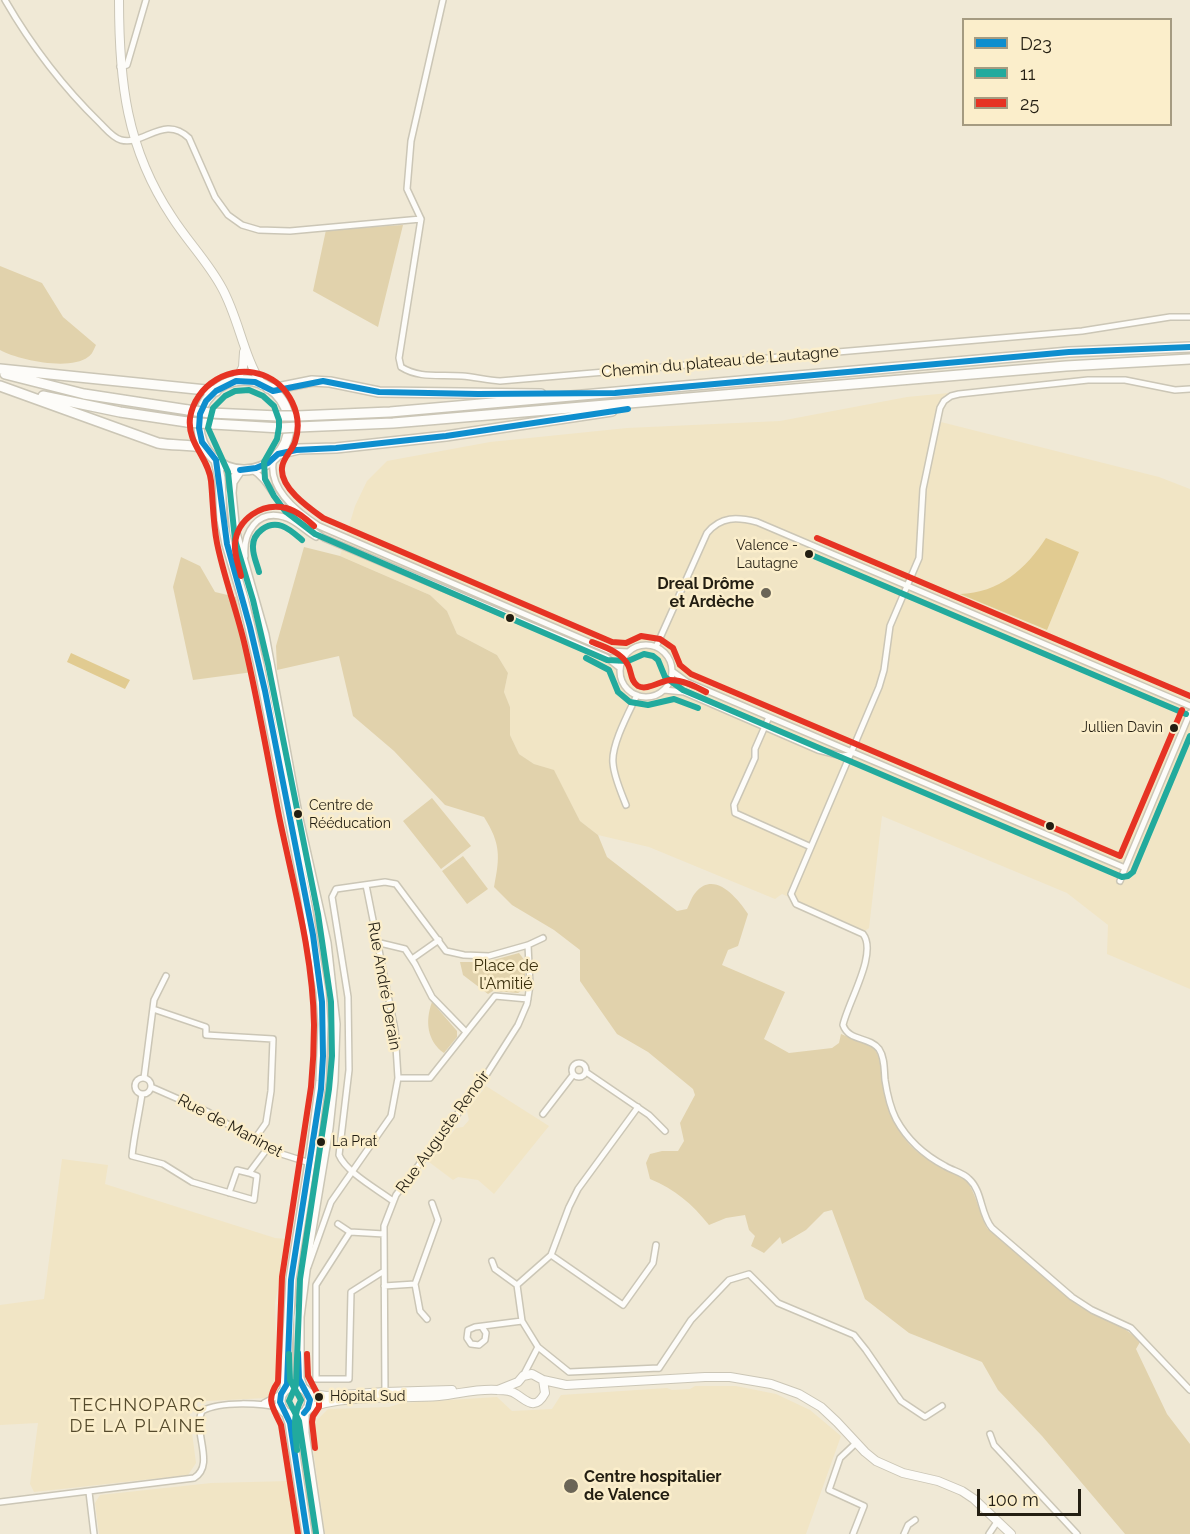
<!DOCTYPE html>
<html>
<head>
<meta charset="utf-8">
<style>
	body { margin:0 }
	#map { position:relative; width:1190px; height:1534px; overflow:hidden; background:#f0e9d6; font-family:Raleway,sans-serif }
	canvas { display:block }
	.legend { position:absolute; left:962px; top:18px; width:210px; height:108px; box-sizing:border-box; background:#fbeecb; border:2px solid #a59b81; margin:0; padding:8px 10px; list-style:none; font-size:18px; color:#231e12 }
	.legend li { display:flex; align-items:center; gap:12px; height:30px }
	.legend b { width:30px; border:2px solid #a59b81 }
	.scale { position:absolute; left:977px; top:1489px; width:104px; height:27px; box-sizing:border-box; border:3px solid #231e12; border-top:0; padding-left:8px; font-size:18px; line-height:21px; white-space:nowrap; color:#231e12; -webkit-text-stroke:4px #fbeecb; paint-order:stroke }
</style>
</head>
<body>
<div id="map">
<canvas width="1190" height="1534"></canvas>
<ul class="legend">
<li><b style="height:8px;background:#0e8ece"></b>D23</li>
<li><b style="height:8px;background:#22aa9d"></b>11</li>
<li><b style="height:8px;background:#e63323"></b>25</li>
</ul>
<div class="scale">100 m</div>
</div>
<script>
const c = document.querySelector('canvas').getContext('2d');
c.lineJoin = 'round';
function paint(path, color) {
  c.fillStyle = color;
  c.fill(path, 'evenodd');
}
function trace(path, color, width, dash) {
  c.strokeStyle = color;
  c.lineWidth = width;
  c.lineCap = dash ? 'butt' : 'round';
  c.setLineDash(dash || []);
  c.stroke(path);
}
function drawText(font, color, halo, rows, align = 'center') {
  c.font = font + ' Raleway,sans-serif';
  c.lineWidth = 5;
  c.setLineDash([]);
  c.textBaseline = 'middle';
  c.strokeStyle = halo;
  c.fillStyle = color;
  for (const [text, x, y, turn = 0] of rows) {
    c.save();
    c.translate(x, y);
    c.rotate((+turn || 0) * Math.PI / 180);
    c.textAlign = isNaN(turn) ? turn : align;
    if (halo) c.strokeText(text, 0, 0);
    c.fillText(text, 0, 0);
    c.restore();
  }
}
const built = new Path2D(`
	M949 393 941 399 933 420 1159 477 1190 489V989L1107 954 1108 925 1067 893 882 816 869 928 865 931 782 894 775 899 649 847 598 835 580 821 554 771 534 764 519 754 510 735V707L504 692 508 673 497 655 457 634 447 611 430 595 340 556 355 506 367 481 387 461 490 442 627 428 780 421 907 397Z
	M486 1086 549 1126 494 1194 478 1180 458 1177 453 1180 429 1162 456 1128 463 1127 469 1120 467 1111Z
	M62 1159 108 1165 105 1184 275 1238 287 1239 275 1303 277 1386 266 1398 188 1402 196 1463 188 1475 34 1492 30 1484 38 1423 0 1425V1305L44 1299Z
	M695 1386H736L776 1394 810 1410 841 1436 806 1534H325L310 1427 328 1409 389 1407 402 1403 497 1397 512 1411 552 1409 561 1395 667 1388 672 1390 690 1389Z
	M291 1481 300 1534H99L95 1503 100 1495 211 1483Z`);
const green = new Path2D(`
	M403 225 378 327 313 291 326 230Z
	M0 266 42 283 63 317 96 345C94 349 92 355 88 357 70 371 18 360 0 350Z
	M304 547 340 556 430 595 447 611 457 634 497 655 508 673 504 692 510 707V735L519 754 534 764 554 770 580 821 598 835 607 857 677 911 687 909C690 903 692 896 696 892 715 870 738 899 748 914L738 946 728 950 722 965 785 992 764 1039 789 1053 832 1048 839 1043 841 1034 873 1047C883 1059 882 1075 884 1091 887 1105 893 1121 901 1133 911 1150 926 1159 943 1167 950 1170 958 1173 964 1178 974 1187 980 1214 987 1228L1076 1304C1097 1318 1122 1322 1140 1342L1136 1349 1167 1414 1190 1444V1534H1125L1042 1436 998 1390 982 1362 909 1333 865 1299 832 1210 824 1212 806 1230 782 1244 780 1237 764 1253 751 1246 755 1236 749 1230 745 1215 726 1218 709 1225C692 1204 675 1189 650 1179L646 1163 650 1154 662 1151H678L684 1141 680 1123 695 1095 693 1089 648 1052 617 1034 580 981V950L554 930 512 905 494 887C500 857 501 844 484 817L445 805 394 751 353 716 339 656 277 670 276 646Z
	M181 557 200 566 215 592 236 597 253 672 193 680 173 587Z
	M432 798 471 846 441 869 403 821Z
	M463 856 488 889 467 904 442 871Z
	M519 953 525 961V988L518 993 493 991 488 994 463 975 460 962H486Z
	M432 1002 457 1031V1037L444 1053C427 1041 425 1021 432 1002Z`);
const water = new Path2D(`
	M1046 538 1079 552 1047 630 960 594C999 593 1026 569 1046 538Z
	M71 653 130 680 125 689 67 662Z`);
const minor = new Path2D(`
	M5 0C31 45 63 87 100 123 106 129 113 138 121 140 144 146 164 114 189 138L215 197 228 215 242 225 259 230 290 231 421 219
	M120 67 127 65 146 0
	M421 219 399 358 401 367C420 379 440 374 462 376 474 377 487 380 500 381L1082 331 1170 317H1190
	M421 219 407 189 411 141 443 0
	M1190 389 1175 390 1125 380H1088L959 394 951 396 944 401 940 408 923 489 919 558 890 626 884 670 879 687 791 894 796 904 863 934C878 953 848 1002 843 1025 849 1042 869 1036 879 1049 885 1058 884 1070 885 1080 887 1093 890 1107 896 1119 908 1141 924 1155 945 1166 953 1171 962 1172 969 1179 983 1192 980 1214 992 1228L1072 1297 1092 1310 1131 1328 1190 1390
	M274 458C266 488 297 512 319 526L610 651 628 652
	M251 469C268 480 270 491 282 505 294 518 309 528 324 538L606 657 620 668
	M245 556C243 533 257 509 284 517 296 520 305 531 316 537
	M620 671a26 26 0 1 1 52 0a26 26 0 1 1-52 0Z
	M656 647 707 533C721 516 737 517 757 522L1190 706
	M672 671 687 682 1125 868 1190 713
	M664 690 684 692 818 750 842 756 850 755
	M769 717 755 749V758L734 805 735 813 811 847
	M626 805C621 792 614 777 613 763 611 745 629 712 637 695
	M1120 881 1125 868
	M376 942 405 949 415 964 432 997 466 1032
	M412 959 439 940
	M153 1009 206 1027V1035L273 1039 271 1091 266 1123 254 1140
	M572 1070a7 7 0 1 1 14 0a7 7 0 1 1-14 0Z
	M586 1072 649 1115 665 1131
	M144 1078 154 1000 166 976
	M398 1078H430L495 996 528 999
	M135 1086a8 8 0 1 1 16 0a8 8 0 1 1-16 0Z
	M151 1087 208 1112 269 1150 310 1163
	M142 1094C139 1115 134 1135 132 1156L163 1164 192 1182 254 1200 257 1176 249 1173
	M543 1114 573 1075
	M229 1193 237 1170 249 1173 267 1149
	M393 1201C377 1189 346 1172 339 1155L349 1070 348 997 332 897 336 889 385 882 396 884 446 951 464 955 489 956 528 945 543 938
	M338 1224 350 1232 384 1234
	M350 1232 316 1285V1379H349L351 1292 384 1271
	M551 1255 623 1305 653 1263 656 1245
	M492 1261 495 1269 517 1285
	M308 1267 331 1202 391 1116 398 1078 395 1030 366 885
	M415 1284 420 1311 427 1319
	M384 1286 415 1284 438 1220 432 1203
	M482 1327 486 1333 485 1340 479 1345 471 1344 467 1338 468 1330 475 1327 522 1321
	M538 1347 569 1372 659 1368
	M659 1368 691 1320 729 1280 749 1274 778 1303 854 1335 866 1350 901 1401 925 1417 942 1406
	M523 1376 538 1347 522 1321 517 1285 551 1255 569 1207 578 1189 638 1107
	M385 1395 384 1226 396 1195 481 1083 518 1025 527 1004 530 985 528 945
	M264 1403 281 1394
	M990 1434 994 1445 1077 1534
	M89 1492 94 1534
	M0 1502 194 1478C216 1465 192 1431 202 1411 221 1401 261 1403 281 1408
	M853 1534 864 1506 829 1490 840 1458 856 1443
	M904 1534 908 1525 915 1520
	M989 1534 997 1522`);
const secondary = new Path2D(`
	M119 0C119 81 126 148 172 217 188 242 208 262 222 288 239 319 243 355 262 385
	M236 381 243 367 244 352
	M498 1390 518 1382 523 1376 532 1374 543 1380 566 1385 705 1377H730L771 1384 799 1394 821 1407 837 1422 865 1452 876 1461 903 1473 938 1481 962 1491 974 1499 1011 1534
	M308 1393 326 1396 385 1392 452 1390
	M307 1409C341 1394 401 1399 439 1396 459 1394 478 1388 498 1390 504 1390 512 1391 516 1394 526 1400 535 1412 545 1393L543 1380`);
const primary = new Path2D(`
	M199 425a45 45 0 1 1 90 0a45 45 0 1 1-90 0Z
	M216 460 220 478 222 520 227 544 243 598 259 665 305 894 321 992 323 1024 321 1081 310 1163 291 1279 285 1389
	M240 470 232 482 231 493 235 533 264 635 297 814 326 943 335 1024 333 1081 328 1128 308 1248 299 1317V1378L302 1387
	M280 1401a15 15 0 1 1 30 0a15 15 0 1 1-30 0Z
	M304 1413V1433L319 1534
	M287 1414 290 1423 307 1534`);
const trunk = new Path2D(`
	M0 369 216 391
	M5 374 84 394 188 410
	M0 386 158 443C174 446 189 444 205 448
	M268 388H277L312 381 330 382 379 392 541 394
	M43 396 120 412 187 422
	M210 413 278 416
	M297 416 390 412 1069 352 1190 347
	M213 424 281 428
	M298 427 393 423 1066 366 1190 359
	M278 454 299 449 336 448 446 436 612 411`);
const trunkBridge = new Path2D(`
	M188 410 210 413
	M278 416H297
	M187 422 213 424
	M281 428 298 427`);
const bus1 = new Path2D(`
	M216 460 227 544 250 627 265 691 313 935 322 1002 323 1056 321 1089 291 1280 287 1384 281 1394 280 1402 290 1423 307 1534
	M216 460 202 442 199 428 200 414 206 401 216 391 236 381 255 382 273 391 323 381 379 392 478 394 615 393 1069 352 1190 347
	M240 470 256 468 268 463 278 454 296 450 336 448 446 436 628 409
	M298 1353 299 1379 310 1400 308 1408 304 1413`);
const bus2 = new Path2D(`
	M809 554 1186 714
	M259 572C257 564 253 556 253 548 252 533 268 521 282 526 290 529 296 535 302 540
	M586 658 609 670 618 692 630 702 648 705 674 699 698 708
	M289 1354 290 1380 301 1400C292 1418 295 1430 297 1450
	M316 1533 299 1421 289 1401 296 1385 300 1279 329 1089 332 1056 331 1002 318 914 268 664 253 600 235 540 228 472 208 428 213 408 225 396 235 391 249 390 263 396 274 406 279 420V427L277 439 264 462 265 479 274 496 285 511 315 534 607 660 628 661 644 654 653 656 658 660 665 677 683 690 1122 877 1128 876 1133 872 1190 736`);
const bus3 = new Path2D(`
	M817 538 1190 696
	M241 576C239 566 234 555 235 544 237 519 262 502 286 508 297 511 306 519 314 526
	M592 642C605 647 621 652 628 665 632 672 630 681 638 686 647 691 660 681 670 680 683 680 695 686 706 692
	M307 1354 308 1376 319 1397V1407L313 1416 312 1422 315 1448
	M298 1534 281 1425C273 1407 265 1401 278 1382L282 1277 311 1087C313 1066 314 1046 314 1025 313 954 293 884 279 816 268 759 258 702 245 646 237 611 224 578 217 543 213 523 213 502 211 481 209 458 187 444 190 418 195 385 231 363 263 375 289 385 304 415 295 442 292 451 282 459 282 468 280 488 309 508 323 518L612 642 626 643 641 636 660 639 673 648 680 665 691 674 1120 856 1182 710`);
const markers = [
	[809,554,5,"#231e12"],
	[766,593,6,"#6b6557"],
	[510,618,5,"#231e12"],
	[1174,728,5,"#231e12"],
	[298,814,5,"#231e12"],
	[1050,826,5,"#231e12"],
	[321,1142,5,"#231e12"],
	[319,1397,5,"#231e12"],
	[571,1486,8,"#6b6557"]
];
const busNames = [
	["Valence -",798,546,"right"],
	["Lautagne",798,564,"right"],
	["Jullien Davin",1163,728,"right"],
	["Centre de",309,806],
	["Rééducation",309,824],
	["La Prat",332,1142],
	["Hôpital Sud",330,1397]
];
const streetNames = [
	["Chemin du plateau de Lautagne",720,362,-5],
	["Rue André Derain",384,986,80],
	["Rue de Maninet",230,1126,28],
	["Rue Auguste Renoir",443,1132,-54]
];
const poiNames = [
	["Dreal Drôme",754,584],
	["et Ardèche",754,602],
	["Centre hospitalier",584,1477,"left"],
	["de Valence",584,1495,"left"]
];
const parkNames = [
	["Place de",506,966],
	["l'Amitié",506,984]
];
const neighbourhoodNames = [
	["TECHNOPARC",138,1406],
	["DE LA PLAINE",138,1427]
];
paint(built, '#f1e5c5');
paint(green, '#e1d2ac');
paint(water, '#e1cb91');
trace(minor, '#cbc6b6', 8);
trace(secondary, '#cbc6b6', 10);
trace(primary, '#cbc6b6', 12);
trace(trunk, '#cbc6b6', 12);
trace(minor, '#fdfcf9', 5);
trace(secondary, '#fdfcf9', 8);
trace(primary, '#fdfcf9', 9);
trace(trunk, '#fdfcf9', 9);
trace(trunkBridge, '#cbc6b6', 12, []);
trace(trunkBridge, '#fdfcf9', 9);
trace(bus1, '#0e8ece', 6);
trace(bus2, '#22aa9d', 6);
trace(bus3, '#e63323', 6);
for (const [x, y, r, color] of markers) {
  const dot = new Path2D();
  dot.arc(x, y, r, 0, 2 * Math.PI);
  c.fillStyle = color;
  c.fill(dot);
  trace(dot, '#fbeecb', 2);
}
drawText('14px', '#231e12', '#fbeecb', busNames, 'left');
drawText('16px', '#231e12', '#fbeecb', streetNames);
drawText('bold 16px', '#231e12', '#fbeecb', poiNames, 'right');
drawText('16px', '#3b300e', '#fbeecb', parkNames);
c.letterSpacing = '1.5px';
drawText('18px', '#554a2c', '#fbeecb', neighbourhoodNames);
c.letterSpacing = '0px';
</script>
</body>
</html>
